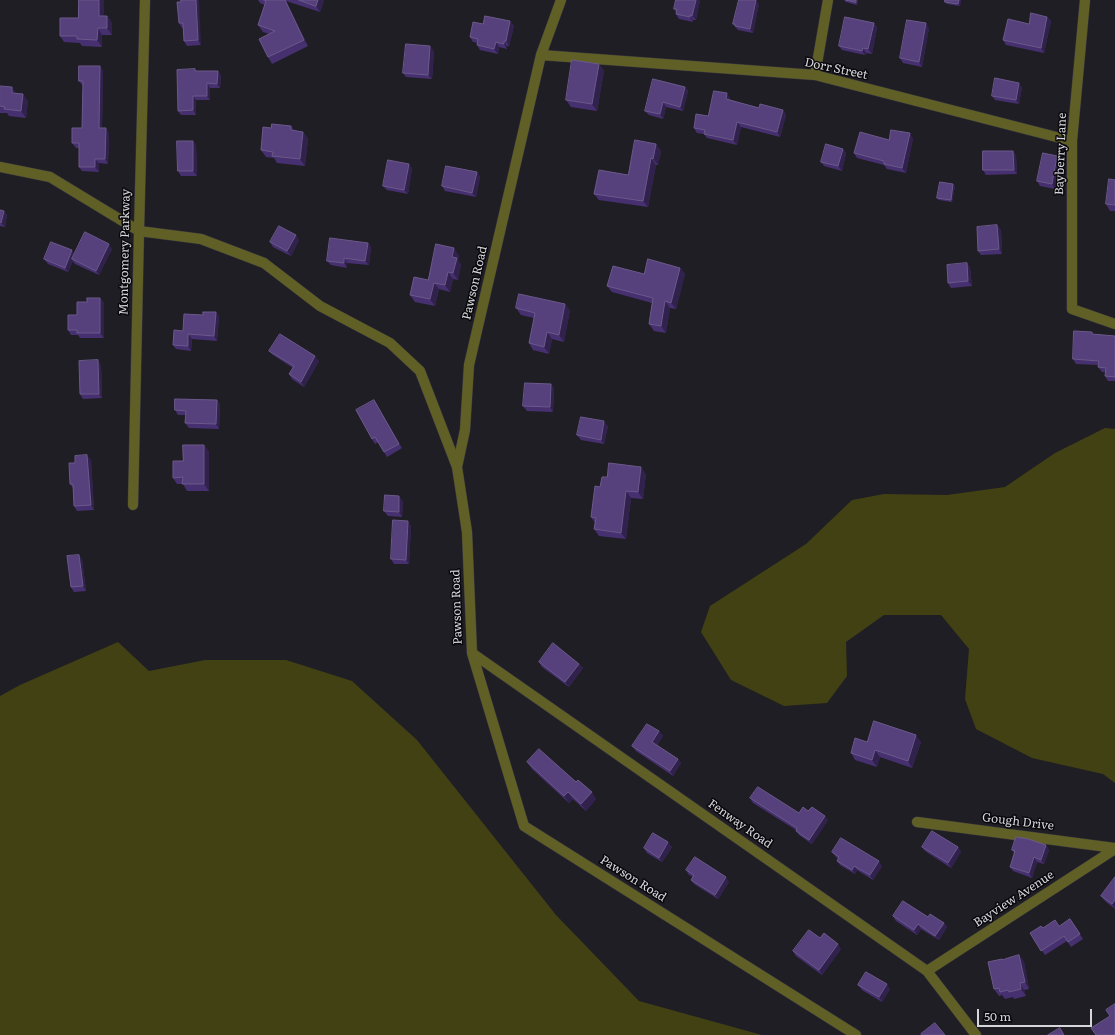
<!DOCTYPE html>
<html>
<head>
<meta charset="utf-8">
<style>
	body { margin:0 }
	#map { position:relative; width:1115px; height:1035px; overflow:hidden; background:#201e25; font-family:Literata,serif }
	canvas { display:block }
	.scale { position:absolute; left:977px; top:1009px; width:115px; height:18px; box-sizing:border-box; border:2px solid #d7d6db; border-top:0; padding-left:5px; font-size:12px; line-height:14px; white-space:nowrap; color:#d7d6db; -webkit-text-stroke:3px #09080c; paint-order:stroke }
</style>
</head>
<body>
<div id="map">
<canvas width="1115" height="1035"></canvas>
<div class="scale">50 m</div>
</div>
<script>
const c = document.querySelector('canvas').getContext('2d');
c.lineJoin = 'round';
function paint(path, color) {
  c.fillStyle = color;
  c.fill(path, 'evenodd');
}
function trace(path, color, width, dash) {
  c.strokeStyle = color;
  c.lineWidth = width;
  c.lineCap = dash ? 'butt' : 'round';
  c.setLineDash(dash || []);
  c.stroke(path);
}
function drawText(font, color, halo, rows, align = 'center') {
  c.font = font + ' Literata,serif';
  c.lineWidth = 3;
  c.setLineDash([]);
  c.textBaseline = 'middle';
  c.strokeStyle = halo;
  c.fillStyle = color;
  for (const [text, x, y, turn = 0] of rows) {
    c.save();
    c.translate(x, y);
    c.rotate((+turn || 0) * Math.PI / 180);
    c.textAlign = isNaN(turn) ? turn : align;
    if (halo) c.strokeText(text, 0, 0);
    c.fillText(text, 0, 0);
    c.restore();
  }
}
const green = new Path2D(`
	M1105 428 1115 429V783L1103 774 1032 758 976 729 965 699 969 649 941 615H884L846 642 847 676 827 703 784 706 731 680 701 632 710 606 806 544 852 500 884 494 947 495 1005 487 1055 453Z
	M118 642 149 671 205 660H286L352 681 417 740 556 915 639 1001 762 1035H0V696L20 685Z`);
const minor = new Path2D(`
	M561 0 541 55 469 365 465 430 457 467 467 532 472 653 524 826 856 1035
	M1085 0 1072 141V309L1115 324
	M541 55 815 75 1072 141
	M815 75 828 0
	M0 167 50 177 139 231 201 239 264 263 320 306 390 343 420 371 457 467
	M133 505 139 231 145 0
	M472 653 927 971 976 1035
	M917 822 1115 848
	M927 971 1115 849`);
const wall = new Path2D(`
	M79 0H104V16H107L112 23V35H102V47L82 46 80 43 64 42 60 36 78 18Z
	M258 0H324L320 12 286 1 308 46 272 64 268 57 269 34 263 32 258 25 265 5 260 3Z
	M676 0H700L696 20H693V22L679 19 676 14V12L674 9Z
	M844 0H858L857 5 846 2Z
	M945 0H961L960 6 947 4 945 2Z
	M181 2 201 45 187 46 184 41 183 28H182L179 23Z
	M759 4 753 33 738 30 733 24Z
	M1047 17 1051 21 1044 53 1006 45 1003 40 1029 24Z
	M510 21 514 26 509 46H507V49L499 47 498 54 480 50 477 45 478 43 473 42 470 37 483 24Z
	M874 23 877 28 872 54 866 53 865 55 842 50 839 46Z
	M929 28 922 67 903 63 900 58Z
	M434 51 432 79 406 77 403 73Z
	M599 64 604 71 597 111 571 107 566 100Z
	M100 66 103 71 102 128 109 133 108 164 99 163V172L82 171 79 167V148H76L72 143 82 128 83 85H82L79 81Z
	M195 69 196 71 221 75 220 88H210V100H196V115H181L178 111Z
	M0 86 17 94 28 101 26 118 9 116 7 113H0Z
	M685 87 688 91 683 111 666 107 663 119 649 115 645 111Z
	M1022 87 1019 104 995 100 992 96Z
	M730 98V100L759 108 783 110 786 115 780 137 741 127 737 145 707 138 704 134 697 133 694 128 708 116Z
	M291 126 295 131 303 132 308 139 305 166 277 163 274 158 266 157 261 150 271 128Z
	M913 138 906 173 887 169 884 165 857 158 854 153 889 140Z
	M656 144 661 151 658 165H656L648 207 599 200 594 194 628 175Z
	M196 145 197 176H181L178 171Z
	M843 149 846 153 842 171 824 166 821 162Z
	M1013 151 1016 156 1017 174 986 175 983 170Z
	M1061 161 1055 189 1040 186 1037 181Z
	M412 168 408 194 387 190 383 186Z
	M477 172 480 177 476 197 445 191 442 186Z
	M1115 180V211H1110L1106 204Z
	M955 186 952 202 939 200 937 198Z
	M0 210 4 211 7 215 5 227 0 226V228Z
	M997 225 1001 230 1002 254 981 255 978 251Z
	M299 240 291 256 273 247 270 242Z
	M368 243 371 247 369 265 347 263V268L331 265 327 261Z
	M112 249 99 275 75 264 73 261 68 272 48 264 44 259 74 254Z
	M459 255 458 260 461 265 458 280 453 279 450 292 439 289 435 306 415 302 410 295Z
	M967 263 970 268 972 286 951 288 948 283Z
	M680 268 685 274 676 309 670 308 666 333 654 331 649 324 652 303 612 292 607 286 644 274Z
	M100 298 104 303V338H80L78 335H71L68 330 87 302Z
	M516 308 570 310 564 342 552 339 549 354 533 350 529 343 534 318 521 315Z
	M216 312 219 317 217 341 192 339 191 351 176 349 173 345 183 331 203 315Z
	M1094 334 1115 336V381H1108L1105 376V372H1102L1098 367 1099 365 1076 364 1073 359Z
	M269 351 319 361 304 387 292 379 289 374 293 368 273 355Z
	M101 365 102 398 83 399 80 394Z
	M551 384 554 389 553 412 527 411 523 406Z
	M217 400 220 405 219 429 189 428 185 423 186 415H178L175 410Z
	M374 400 377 405 402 448 387 457 378 442 375 444 372 439Z
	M608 426 604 444 581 440 577 435Z
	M204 445 209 452V491H187L183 484H177L173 478 183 461Z
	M91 460 94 510 77 511 74 506 73 488 70 484 75 463Z
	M646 474 643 499 631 498 626 539 599 536 594 529 595 523 591 517 607 477Z
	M403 501 402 517 388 516 384 511Z
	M411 526 409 564H394L391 559Z
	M82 559 86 591 74 592 71 587Z
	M539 662 579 664 583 668 569 687 542 667Z
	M659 731 663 736 657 745 681 763 673 776 636 751 632 746Z
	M921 742 912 768 880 757 877 767 855 760 851 753Z
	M527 762 576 782 596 799 586 811 573 799 569 803 532 769Z
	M750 798 799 813 808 811 828 820 812 844 799 835 796 830 753 803Z
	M1046 845 1049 850 1044 864 1037 862 1032 878 1013 871 1010 867 1014 853 1012 850Z
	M672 847 662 862 647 853 644 848Z
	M922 847H958L961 852 951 868 925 851Z
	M832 852 882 866 873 880 857 870 855 874 840 865 837 861 838 859 836 857Z
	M686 870 729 882 718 899 694 884 691 880 693 877 689 875Z
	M1115 877V909L1105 901 1101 896Z
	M893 916 928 917 944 923 947 927 939 940 921 929 917 935 896 921Z
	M1070 919 1083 939 1071 947 1067 941 1045 955 1030 933 1043 928 1059 926Z
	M820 938 841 949 822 975 796 956 793 951Z
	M1019 955 1024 962 1029 989 1024 990 1026 996 1014 999 1013 997 1005 999 1002 995 999 996 994 989 1003 960Z
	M858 985 890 989 882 1002 862 990Z`);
const shadedWall = new Path2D(`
	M99 0H104V23L99 16Z
	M196 0H199L201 45 198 40Z
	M285 0 286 1 308 46 304 40Z
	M318 0H324L320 12 316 6Z
	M696 0H700L696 20 692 16Z
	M756 0 759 4 753 33 750 29Z
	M856 0H858L857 5 856 2Z
	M959 0H961L960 6 958 4Z
	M690 15 693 20V22L690 17Z
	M107 16 112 23V35L107 28Z
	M1047 17 1051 21 1044 53 1041 48Z
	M510 21 514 26 509 46 506 41Z
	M874 23 877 28 872 54 868 49Z
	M926 23 929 28 922 67 919 62Z
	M98 28 102 35V47L97 40Z
	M504 41 507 46V49L504 44Z
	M496 42 499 47 498 54 494 49Z
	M430 46 434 51 432 79 428 75Z
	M863 48 866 53 865 55 862 51Z
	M599 64 604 71 597 111 592 104Z
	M100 66 103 71 102 133 99 128Z
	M218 71 221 75 220 88 217 84Z
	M207 83 210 88V100L207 96Z
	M1019 83 1022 87 1019 104 1016 100Z
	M12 87 17 94 12 93Z
	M685 87 688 91 683 111 680 107Z
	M727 93 730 98 729 103 726 99Z
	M23 94 28 101 26 118 21 111Z
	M193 96 196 100V115L193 110Z
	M663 102 666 107 663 119 660 114Z
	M783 110 786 115 780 137 777 132Z
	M737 122 741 127 737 145 733 140Z
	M291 126 296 133 291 130Z
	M106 128 109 133 108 164 105 159Z
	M303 132 308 139 305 166 300 159Z
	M910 133 913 138 906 173 902 168Z
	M193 141 196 145 197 176 193 171Z
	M656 144 661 151 658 165 653 159Z
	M843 149 846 153 842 171 838 166Z
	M1013 151 1016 156 1017 174 1014 170Z
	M1057 156 1061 161 1055 189 1052 184Z
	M651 158 656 165 648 207 643 201Z
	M95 159 99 163V172L95 167Z
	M409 164 412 168 408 194 404 190Z
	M477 172 480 177 476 197 472 193Z
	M953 184 955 186 952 202 951 200Z
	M4 211 7 215 5 227 1 223Z
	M997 225 1001 230 1002 254 999 249Z
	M296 235 299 240 291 256 287 251Z
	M368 243 371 247 369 265 365 261Z
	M109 244 112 249 99 275 96 271Z
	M454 248 459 255 458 260 461 265 458 280 453 273 452 257Z
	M72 250 75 255 72 259 73 261 68 272 65 268Z
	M344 258 347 263V268L344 263Z
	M967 263 970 268 972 286 968 281Z
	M680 268 685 274 676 309 671 303Z
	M448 272 453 279 450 292 445 285Z
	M434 283 439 289 435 306 430 299Z
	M100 298 104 303V338L100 333Z
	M665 301 670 308 666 333 661 326Z
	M565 304 570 310 564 342 559 335Z
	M216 312 219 317 217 341 214 336Z
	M547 332 552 339 549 354 544 347Z
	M188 334 192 339 191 351 188 346Z
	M315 356 319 361 304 387 301 382Z
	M98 360 101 365 102 398 99 394Z
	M551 384 554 389 553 412 550 407Z
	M217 400 220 405 219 429 216 424Z
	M374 400 377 405 402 448 399 444Z
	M604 421 608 426 604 444 601 440Z
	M204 445 209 452V491L204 484Z
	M87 455 91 460 94 510 91 505Z
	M641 467 646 474 643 499 638 492Z
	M626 491 631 498 626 539 621 533Z
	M399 496 403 501 402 517 399 512Z
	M408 521 411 526 409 564 406 560Z
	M79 555 82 559 86 591 83 586Z
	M579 664 583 668 569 687 565 682Z
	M659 731 663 736 656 746 652 742Z
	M916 735 921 742 912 768 908 761Z
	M875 750 880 757 877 767 872 760Z
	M678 759 681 763 673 776 670 771Z
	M568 792 573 799 569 803 564 796Z
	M592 792 596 799 586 811 581 804Z
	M825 816 828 820 812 844 809 840Z
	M668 842 672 847 662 862 659 858Z
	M1046 845 1049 850 1044 864 1041 860Z
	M958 847 961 852 951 868 948 863Z
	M1034 857 1037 862 1032 878 1029 873Z
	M879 861 882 866 873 880 870 875Z
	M854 866 857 870 855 874 852 870Z
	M726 877 729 882 718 899 715 895Z
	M1115 900V909L1112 904Z
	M944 923 947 927 939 940 935 936Z
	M918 924 921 929 917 935 914 930Z
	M838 944 841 949 822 975 819 970Z
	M1019 955 1024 962 1029 989 1025 982Z
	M1020 983 1024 990 1026 996 1021 989Z
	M887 984 890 989 882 1002 879 997Z`);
const building = new Path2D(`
	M79 0H99V16H107V28H98L97 40 77 39V36H60V18H78Z
	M181 0H196L198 40 184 41 183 23H179L177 2H181Z
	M264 0H285L304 40 268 57 259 39 275 31 258 25 266 1Z
	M299 0H318L316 6Z
	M676 0H696L692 16 690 15V17L676 14 677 9H674Z
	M739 0H756L750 29 735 26V24H733Z
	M846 0H856V2Z
	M945 0H959L958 4 945 2Z
	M1031 13 1047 17 1041 48 1003 40 1008 19 1029 24Z
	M485 16 510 21 506 41H504V44L496 42 494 49 477 45 478 39 470 37 473 22 483 24Z
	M845 17 874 23 868 49 863 48 862 51 839 46Z
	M907 20 926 23 919 62 900 58Z
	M406 44 430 46 428 75 403 73Z
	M572 60 599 64 592 104 566 100Z
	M79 66H100L99 128H106L105 159H95V167H79V143H72V128H82L83 81H79Z
	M195 69V71H218L217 84 207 83V96H193V110L178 111 177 70Z
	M995 78 1019 83 1016 100 992 96Z
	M653 79 685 87 680 107 663 102 660 114 645 111Z
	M0 86 12 87V93L23 94 21 111 4 109 5 107 0 106Z
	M714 91 727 93 726 99 759 108 760 104 783 110 777 132 737 122 733 140 704 134 705 130 694 128 696 114 708 116Z
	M272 124 291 126V130L303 132 300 159 272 156 273 152 261 150 263 127 271 128Z
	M891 130 910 133 902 168 884 164V161L854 153 860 132 889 140Z
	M635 140 656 144 653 159 651 158 643 201 594 194 599 170 628 175Z
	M177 141H193V171H178Z
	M826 144 843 149 838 166 821 162Z
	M983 151H1013L1014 170H983Z
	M1043 153 1057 156 1052 184 1037 181Z
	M388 160 409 164 404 190 383 186Z
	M446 166 477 172 472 193 442 186Z
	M1109 179 1115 180V205L1106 204Z
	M940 182 953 184 951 200 937 198Z
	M0 210 4 211 1 223 0 222Z
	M997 225 999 249 978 251 977 227Z
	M279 226 296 235 287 251 270 242Z
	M85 232 109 244 96 271 72 259Z
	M330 238 368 243 365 261 344 258V263L327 261Z
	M51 242 72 250 65 268 44 259Z
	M436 244 454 248 452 257 457 258 453 273 448 272 445 285 434 283 430 299 410 295 414 277 428 280Z
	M648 259 680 268 671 303 665 301 661 326 649 324 653 298 607 286 613 266 644 274Z
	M967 263 968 281 948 283 947 265Z
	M519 294 565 304 559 335 547 332 544 347 529 343 535 313 516 308Z
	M87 298H100V333H77V330H68V315H77V302H87Z
	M203 312H216L214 336 188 334V346L173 345 174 330 183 331 184 314 203 315Z
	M1074 331 1092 332V334L1115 336V377L1105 376 1106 368 1098 367 1099 361 1073 359Z
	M280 334 315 356 301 382 289 374 294 366 269 351Z
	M98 360 99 394H80L79 361Z
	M525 383 551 384 550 407 523 406Z
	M175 399 217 400 216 424 185 423 186 411 175 410Z
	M374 400 399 444 384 452 375 437 372 439 356 410Z
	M581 417 604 421 601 440 577 435Z
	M183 445H204V484H182L183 477 173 478V461H183Z
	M87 455 91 505 74 506 73 484H70L69 463H75V456Z
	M609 463 641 467 638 492 626 491 621 533 594 529 596 518 591 517 595 486 600 487 602 477H607Z
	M385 495 399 496V512L384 511Z
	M393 520 408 521 406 560 391 559Z
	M79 555 83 586 71 587 67 556Z
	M553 643 579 664 565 682 539 662Z
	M874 721 916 735 908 761 875 750 872 760 851 753 855 738 867 742Z
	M647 724 659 731 652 742 678 759 670 771 632 746Z
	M539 749 576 782 578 780 592 792 581 804 568 792 564 796 527 762Z
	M758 787 799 813 803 807 808 811 812 807 825 816 809 840 796 831 797 828 750 798Z
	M932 831 958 847 948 863 922 847Z
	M653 833 668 842 659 858 644 848Z
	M1016 837 1028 839 1046 845 1041 860 1034 857 1029 873 1010 867 1015 851 1012 850Z
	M841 838 879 861 870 875 854 866 852 870 837 861 839 857 832 852Z
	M695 857 726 877 715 895 691 880 694 875 686 870Z
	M1115 877V900L1112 904 1101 896Z
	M903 901 928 917 930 914 944 923 935 936 918 924 914 930 893 916Z
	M1070 919 1080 934 1068 942 1064 936 1041 951 1030 933 1041 926 1043 928 1055 920 1059 926Z
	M809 930 820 938 824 933 838 944 819 970 793 951Z
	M1019 955 1025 982 1020 983 1021 989 1009 992 1008 990 1000 992 999 988 994 989 988 962 1002 959 1003 960 1005 959Z
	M866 972 887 984 879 997 858 985Z
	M1115 1004V1034L1114 1035H1096L1091 1028 1110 1016 1106 1010Z
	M935 1023 945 1035H922L921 1034Z
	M1060 1028 1064 1035H1048Z`);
const streetNames = [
	["Dorr Street",836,69,12],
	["Bayberry Lane",1061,154,-88],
	["Montgomery Parkway",125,252,-89],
	["Pawson Road",475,283,-77],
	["Pawson Road",457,607,-92],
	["Gough Drive",1018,822,7],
	["Fenway Road",740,824,35],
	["Pawson Road",633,879,32],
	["Bayview Avenue",1014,899,-33]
];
paint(green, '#414113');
trace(minor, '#3a383e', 11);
trace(minor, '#606026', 10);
paint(wall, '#473070');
paint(shadedWall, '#31214d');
paint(building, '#56417c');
trace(building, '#6a598a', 1);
drawText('12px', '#d7d6db', '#09080c', streetNames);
</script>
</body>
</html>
